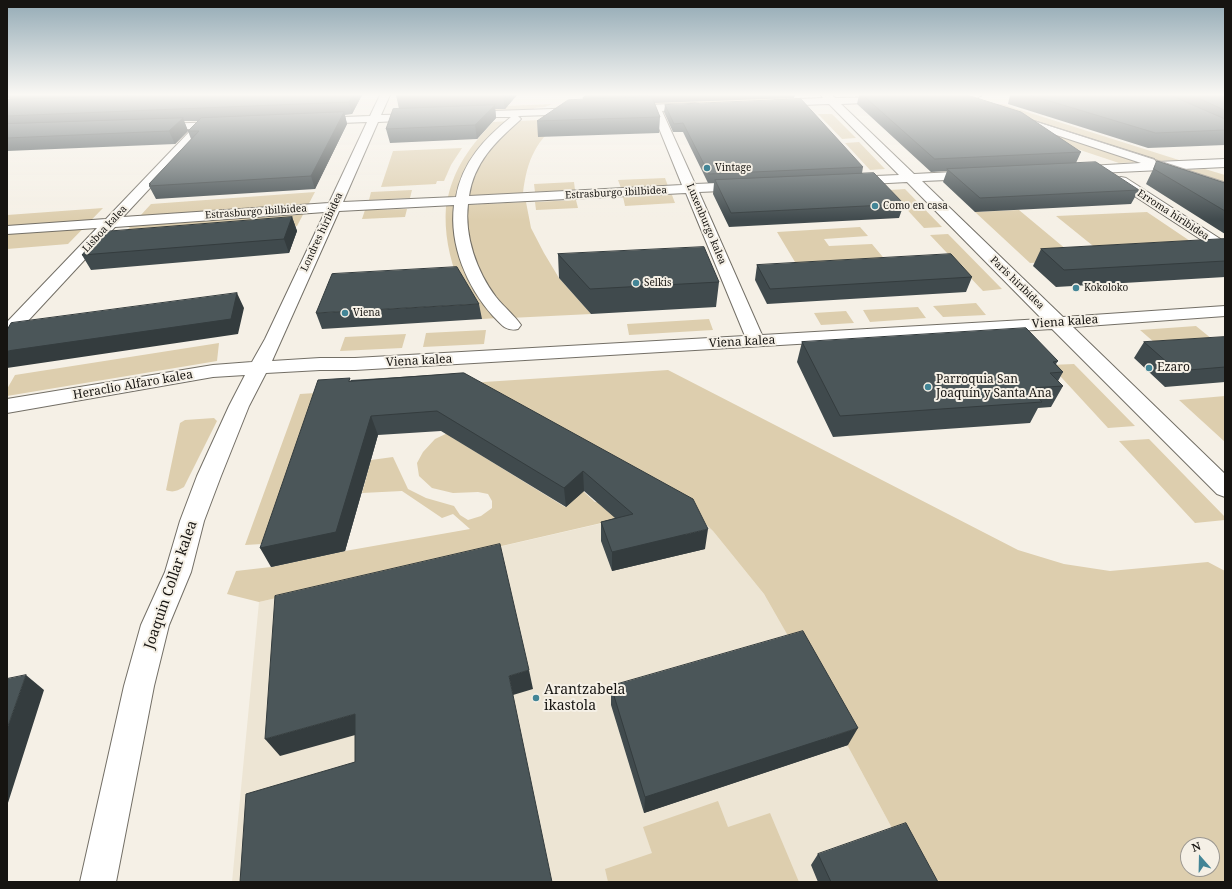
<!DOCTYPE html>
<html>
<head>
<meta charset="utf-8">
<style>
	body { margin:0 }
	#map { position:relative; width:1232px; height:889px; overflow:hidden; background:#f5f0e6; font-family:"Noto Serif",serif }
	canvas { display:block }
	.frame { position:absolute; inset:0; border:8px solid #161411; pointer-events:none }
	.north { position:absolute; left:1180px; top:837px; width:40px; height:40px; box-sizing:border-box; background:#f5f0e6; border:1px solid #9c9891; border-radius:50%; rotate:340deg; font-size:11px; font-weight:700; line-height:16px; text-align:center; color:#161411 }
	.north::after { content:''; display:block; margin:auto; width:14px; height:18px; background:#438596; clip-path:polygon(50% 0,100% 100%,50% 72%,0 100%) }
</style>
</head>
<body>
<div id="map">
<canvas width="1232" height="889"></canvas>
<div class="frame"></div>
<div class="north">N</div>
</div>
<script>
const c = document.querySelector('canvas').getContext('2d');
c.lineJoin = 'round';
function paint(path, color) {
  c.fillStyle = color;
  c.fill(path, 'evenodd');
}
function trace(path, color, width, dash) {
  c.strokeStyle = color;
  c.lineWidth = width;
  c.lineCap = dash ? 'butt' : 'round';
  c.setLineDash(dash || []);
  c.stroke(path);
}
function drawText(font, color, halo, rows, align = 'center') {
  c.font = font + ' "Noto Serif",serif';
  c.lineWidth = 4;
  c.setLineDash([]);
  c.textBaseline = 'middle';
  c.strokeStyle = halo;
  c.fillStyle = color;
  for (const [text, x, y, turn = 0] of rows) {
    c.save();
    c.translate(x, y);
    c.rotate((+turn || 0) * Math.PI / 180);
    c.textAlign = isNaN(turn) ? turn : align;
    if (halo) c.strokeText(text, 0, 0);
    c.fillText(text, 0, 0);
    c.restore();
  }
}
const built = new Path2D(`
	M686 504 713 531 764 594 796 650 921 882H232L259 602Z`);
const green = new Path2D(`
	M778 96 794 100 554 108 563 104Z
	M552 104 545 107 534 108V110L416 114 429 109Z
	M996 104H1002L1179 160 1157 161 1014 115Z
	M818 114H832L856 138 842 139Z
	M564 119C536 139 527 160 523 193L463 196 478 160 517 121Z
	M510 121 490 137 457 196 448 197C455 166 472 144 493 122Z
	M1027 124 1143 162 1119 163 1053 141Z
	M859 142 885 169 870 170 845 143Z
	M462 148 451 165 444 181H437L436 184 381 187 393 151Z
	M1205 169 1225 175V183L1184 170Z
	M665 178 668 186 621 188 618 180Z
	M574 182 575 190 535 192 534 184Z
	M905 189 942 227 924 228 889 190Z
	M412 190 410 198 369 200 371 192Z
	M315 192 297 226 118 240 151 204Z
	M672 195 675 203 625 206 623 197Z
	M576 200 578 208 536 210 535 202Z
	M526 202 531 228 544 253 559 278 591 314 510 318 495 299 469 252 464 205Z
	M446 206H457V225L498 318 482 319C474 307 465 295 459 282 449 258 444 232 446 206Z
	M103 208 68 244 7 249V215Z
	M407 209 405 217 362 219 365 210Z
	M1019 210 1079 260 1030 263 975 212Z
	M1147 212 1190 241 1111 245 1108 258 1056 216Z
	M860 227 868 236 824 239 829 246 872 244 887 262 798 267 777 232Z
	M948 234 1002 289 983 291 930 235Z
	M976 303 986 315 943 317 933 306Z
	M918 307 926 318 870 322 863 310Z
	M846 311 854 323 821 325 814 313Z
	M709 319 713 330 629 335 627 324Z
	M1196 326 1212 339 1155 343 1140 330Z
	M486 330 484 344 423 347 426 333Z
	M406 334 402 348 340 351 345 337Z
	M219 343 217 361 7 396V389L15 375Z
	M1074 364 1135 426 1108 428 1050 365Z
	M668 370 1018 550 1064 564 1110 571 1208 562 1225 571V882H921L796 650 764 594 713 531 671 491 631 500 636 515 259 602 227 594 236 571 271 567 345 551 470 529 453 514 442 518 402 491 362 493 371 460 393 457 408 489 426 498 454 506 460 515 468 520 481 516 492 508V501L488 494 478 492 453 493 432 488 419 476 417 463 423 452 435 439 454 430 459 433 453 438 565 507 583 491 595 502 644 492 468 392 356 400V397L326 399 279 543 245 545 300 394ZM1188 845H1212V869H1188Z
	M1225 396V442L1179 400Z
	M214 418 217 421 184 487C177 491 173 493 166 490L180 423 185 420Z
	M1149 439 1225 517V520L1195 523 1119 441Z
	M718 801 728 827 770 813 799 882H608L605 869 652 853 643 827Z`);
const minor = new Path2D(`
	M380 95H390L381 115 419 114 424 117 419 120 378 122 343 202 456 197C462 162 485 138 511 117H462L461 115 462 113 466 112 581 108 586 111 581 114 518 116 521 119 519 121C495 142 474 163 469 196L682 185 652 111 626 112 621 109 626 106 695 103 699 104 700 106 699 108 662 111 695 184 744 182 749 183 751 186 749 189 744 190 699 192 762 335 1042 319 907 182 851 185 846 184 844 181 846 178 851 177 899 175 829 104 774 106 769 103 774 100 823 98 821 95H832L835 98 893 97 894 99 893 101 889 102 841 104 914 174 974 171 979 172 980 175 979 178 974 179 922 181 1063 317 1225 306V316L1073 327 1225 474V497L1217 494 1052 329 355 370H320L266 373 249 406 221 476 204 521 191 572 169 625 154 686 116 882H80L124 686 141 625 165 572 180 521 197 476 229 406 245 375 213 377 7 413V399L213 365 252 362 265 339 325 212 115 227 13 337 7 338V322L97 228 7 234V226L106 219 192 129H152L150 127 152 125 156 124 224 122 230 125 224 128 205 129 123 217 329 203 367 122 316 124 310 121 316 118 370 116ZM686 193 745 336 355 358H320L272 361 339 211 454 205C449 245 467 287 493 316 501 324 506 332 518 329L521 325C514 315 504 307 496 297 477 272 464 236 468 204Z
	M935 95H982L977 98 939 100 935 99 934 97Z
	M1015 115 1154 159 1156 162 1225 159V167L1076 174 1071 173 1070 170 1071 167 1141 163 1011 120 1009 118 1011 116Z
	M1121 177 1126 178 1225 242V254L1220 252 1116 184 1114 181 1116 178Z`);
const tram = new Path2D(`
	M1023 117 1225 182`);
const wall = new Path2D(`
	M7 95H362L352 114 345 115 347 124 315 189 156 199 149 186V184L191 139 188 131 199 121H184L188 131 175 144 7 151V100H10Z
	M396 95H517L505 109H495L496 118 477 139 390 143 386 129 399 109Z
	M587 95H795L794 98 654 103 660 117 659 133 538 137 537 121 583 100V98Z
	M859 95H967L1081 152 1076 163 1139 190 1131 204 975 212 943 182 947 171 931 172 857 104Z
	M1010 95H1219L1225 97V145L1148 148 1008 104Z
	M665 105 863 167 862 173 904 204 899 218 729 227 713 194 714 183H708L683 132H673L664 112Z
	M1157 161 1225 183V234L1146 184Z
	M292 217 297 231 289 253 91 270 82 255Z
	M1225 239V277L1056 287 1033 266 1041 249Z
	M558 254 719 282 716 307 591 314 559 278Z
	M757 265 972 277 966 292 767 304 755 280Z
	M479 304 482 319 322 329 316 313Z
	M1225 337V382L1165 387 1134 358 1144 342Z
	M802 342 1058 361 1056 364 1063 372 1058 381 1063 386 1051 407 1038 408 1030 423 833 437 797 362Z
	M464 373 705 549 612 571 601 541V522L615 518 584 491 566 507 441 431 378 435 345 551 271 567 351 380Z
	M611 686 848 745 644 813 611 705Z
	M818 854 938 882H818L811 865Z`);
const shadedWall = new Path2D(`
	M353 95H362L352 114 349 102Z
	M503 95H517L505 109Z
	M495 105 496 118 477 139 475 125Z
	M344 112 347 124 315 189 311 176Z
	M183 118 188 131 175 144 169 131Z
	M292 217 297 231 289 253 284 239Z
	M237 293 244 308 238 334 7 368V351Z
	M371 416 378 435 345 551 271 567 260 548Z
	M583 471 584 491 566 507 564 488Z
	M708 529 705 549 612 571V552Z
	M529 670 533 689 513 695 552 882 509 676Z
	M26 675 44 690 7 806V729Z
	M355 714 366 732 280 756 265 739Z
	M858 728 848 745 644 813 645 797Z`);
const building = new Path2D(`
	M143 95H353L349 102 7 116V100Z
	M587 95H655L583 98Z
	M863 95H967L1021 112 1081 152 935 159Z
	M1030 95H1170L1225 119V130L1156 133Z
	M1192 95H1219L1225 97V110Z
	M652 97 660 117 537 121 568 100Z
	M801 99 863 167 709 174 683 123 674 124 665 105Z
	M495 105 475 125 386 129 393 109Z
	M344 112 311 176 149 186 151 184H149L199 131H188L201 118Z
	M183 118 169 131 7 138V124Z
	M1157 161 1225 183V211L1154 169Z
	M1096 162 1139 190 980 198 947 169Z
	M874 173 904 204 731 213 715 180Z
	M292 217 284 239 82 255 101 232Z
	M1225 239V261L1064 270 1041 249Z
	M704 247 719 282 590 289 558 254Z
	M951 254 972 277 770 289 757 265Z
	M457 267 479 304 316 313 332 274Z
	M237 293 231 319 7 351V330L11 323Z
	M1026 328 1058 361 1053 362 1063 372 1050 373 1063 386 1030 388 1042 402 840 416 802 342Z
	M1225 337V367L1177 371 1144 342Z
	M464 373 693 499 708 529 612 552 601 522 633 514 583 471 564 488 437 411 371 416 336 532 260 548 318 380 350 378 349 381Z
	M500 544 529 670 509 676 552 882H240L246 794 355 762V714L265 739 275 596Z
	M803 631 858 728 645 797 611 686Z
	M26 675 7 729V679Z
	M906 823 938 882H831L818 854Z`);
const markers = [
	[707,168,4,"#438596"],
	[875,206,4,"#438596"],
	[636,283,4,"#438596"],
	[1076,288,4,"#438596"],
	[345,313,4,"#438596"],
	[1149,368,4,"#438596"],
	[928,387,4,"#438596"],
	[536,698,4,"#438596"]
];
const farPoinames = [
	["Vintage",715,168],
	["Como en casa",883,206],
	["Selkis",644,283],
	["Kokoloko",1084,288],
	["Viena",353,313]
];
const farStreetnames = [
	["Estrasburgo ibilbidea",616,193,-3],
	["Estrasburgo ibilbidea",256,212,-4],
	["Erroma hiribidea",1173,215,33],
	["Luxenburgo kalea",706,224,67],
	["Lisboa kalea",105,229,-47],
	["Londres hiribidea",322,232,-65],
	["Paris hiribidea",1017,283,44]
];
const streetNames = [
	["Viena kalea",1065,322,-4],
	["Viena kalea",742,342,-3],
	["Viena kalea",419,361,-3],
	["Heraclio Alfaro kalea",133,385,-10]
];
const poiNames = [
	["Ezaro",1157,368],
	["Parroquia San",936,380],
	["Joaquín y Santa Ana",936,394]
];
const nearStreetnames = [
	["Joaquin Collar kalea",171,585,-71]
];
const nearPoinames = [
	["Arantzabela",544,690],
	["ikastola",544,706]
];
paint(built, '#ede5d4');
paint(green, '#ddceae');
trace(minor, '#736f66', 2);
paint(minor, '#fff');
trace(tram, '#89857f', 1);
paint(wall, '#404a4d');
paint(shadedWall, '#343c3e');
paint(building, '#4b5659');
trace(building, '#343c3e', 1);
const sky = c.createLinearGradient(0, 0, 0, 220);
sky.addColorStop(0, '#93aab5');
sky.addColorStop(0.43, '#faf8f4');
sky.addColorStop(1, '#faf8f400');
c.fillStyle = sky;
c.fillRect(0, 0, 1232, 220);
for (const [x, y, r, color] of markers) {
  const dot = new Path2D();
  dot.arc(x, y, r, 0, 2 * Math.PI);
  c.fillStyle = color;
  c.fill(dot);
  trace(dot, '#f5f0e6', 1.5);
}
drawText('10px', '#161411', '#f5f0e6', farPoinames, 'left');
drawText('10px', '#161411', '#f5f0e6', farStreetnames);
drawText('12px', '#161411', '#f5f0e6', streetNames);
drawText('12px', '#161411', '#f5f0e6', poiNames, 'left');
drawText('14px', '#161411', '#f5f0e6', nearStreetnames);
drawText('14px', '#161411', '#f5f0e6', nearPoinames, 'left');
</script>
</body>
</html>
